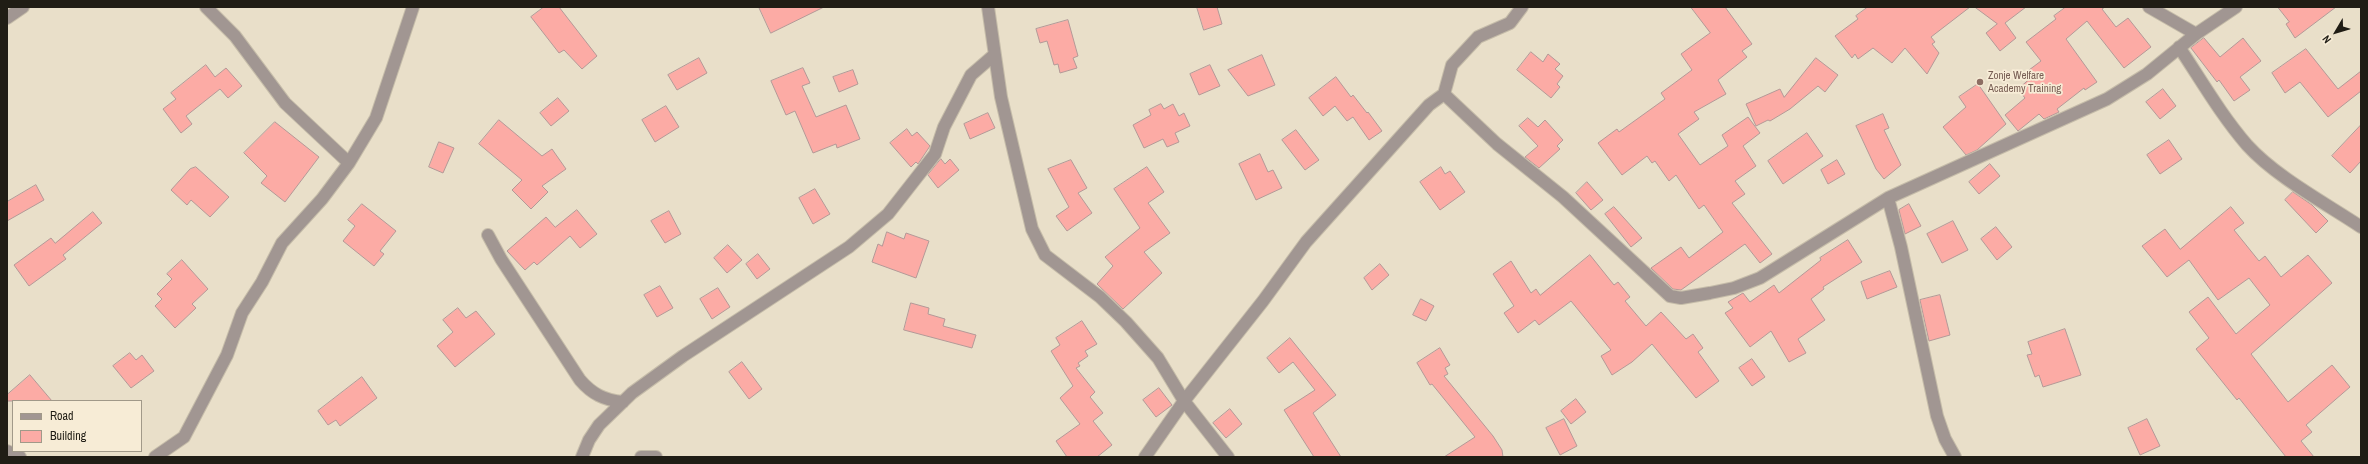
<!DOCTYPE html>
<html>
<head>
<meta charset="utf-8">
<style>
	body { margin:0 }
	#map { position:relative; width:2368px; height:464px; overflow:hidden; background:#e9dfc9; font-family:"Archivo Narrow",sans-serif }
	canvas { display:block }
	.frame { position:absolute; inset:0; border:8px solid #201d15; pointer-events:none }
	.legend { position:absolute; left:12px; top:400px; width:130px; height:52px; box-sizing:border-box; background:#f7ecd6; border:1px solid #a19989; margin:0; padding:5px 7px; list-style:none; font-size:12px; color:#201d15 }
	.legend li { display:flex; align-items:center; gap:8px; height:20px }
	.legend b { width:20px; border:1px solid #a19989 }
	.north { position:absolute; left:2316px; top:12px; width:40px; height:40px; -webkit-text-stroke:3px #f7ecd6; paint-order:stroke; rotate:232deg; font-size:11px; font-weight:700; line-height:16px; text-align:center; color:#201d15 }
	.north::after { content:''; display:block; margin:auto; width:14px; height:18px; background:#201d15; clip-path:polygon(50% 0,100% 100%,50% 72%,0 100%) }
</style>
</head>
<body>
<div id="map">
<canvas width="2368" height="464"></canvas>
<div class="frame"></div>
<ul class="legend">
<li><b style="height:5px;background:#a19692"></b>Road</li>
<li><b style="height:11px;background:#fcaba5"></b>Building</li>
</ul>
<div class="north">N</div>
</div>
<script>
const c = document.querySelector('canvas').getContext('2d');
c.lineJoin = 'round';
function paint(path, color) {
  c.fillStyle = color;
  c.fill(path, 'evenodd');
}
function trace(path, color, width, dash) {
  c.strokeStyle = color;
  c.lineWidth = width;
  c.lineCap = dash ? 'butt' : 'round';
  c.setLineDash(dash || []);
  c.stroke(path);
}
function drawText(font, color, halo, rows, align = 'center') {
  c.font = font + ' "Archivo Narrow",sans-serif';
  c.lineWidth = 3.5;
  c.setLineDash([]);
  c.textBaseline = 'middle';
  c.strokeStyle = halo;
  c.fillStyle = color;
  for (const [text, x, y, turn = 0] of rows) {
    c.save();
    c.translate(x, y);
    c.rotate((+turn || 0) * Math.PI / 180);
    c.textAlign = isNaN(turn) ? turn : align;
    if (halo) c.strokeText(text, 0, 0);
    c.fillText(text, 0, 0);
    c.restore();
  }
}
const building = new Path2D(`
	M544 7H559L597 56 582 69 564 50 559 53 531 17Z
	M759 7H824L771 33Z
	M1197 7H1217L1222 24 1204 30Z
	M1691 7H1725L1752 44 1742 51 1747 57 1718 80 1726 94 1694 112 1699 119 1678 134 1700 165 1728 146 1722 135 1748 117 1760 133 1743 146 1756 166 1735 181 1745 194 1732 203 1772 254 1760 263 1745 244 1681 290 1673 289 1651 268 1681 247 1689 258 1723 232 1704 205 1699 209 1676 175 1669 181 1655 161 1652 163 1647 156 1622 175 1598 143 1617 129 1619 132 1665 99 1661 93 1692 70 1681 54 1710 33Z
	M1868 7H1970L1931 37 1935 42 1932 44 1939 53 1927 74 1905 48 1892 63 1873 48 1858 59 1855 54 1852 58 1835 36 1858 19 1856 16Z
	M1975 7H2026L2005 23 2016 38 2000 51 1986 33 1997 24Z
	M2066 7H2105L2102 9 2116 27 2128 18 2151 47 2124 68 2087 21 2066 39 2097 82 2085 90 2084 88 2057 109 2059 112 2057 113 2044 119 2039 114 2018 131 2005 115 2025 98 2018 89 2033 76 2029 70 2041 61 2026 42 2056 19 2054 16Z
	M2278 7H2336L2295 38 2286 24 2289 22Z
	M1068 20 1078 56 1073 58 1077 68 1060 73 1058 64 1054 65 1047 41 1040 43 1036 29Z
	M2204 38 2220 57 2243 38 2261 61 2240 77 2250 90 2234 101 2219 80 2217 82 2191 48Z
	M2306 49 2338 89 2361 71V91L2328 117 2300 82 2285 93 2272 73Z
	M1531 52 1543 62 1548 54 1560 64 1555 69 1563 76 1557 84 1560 87 1551 98 1517 70Z
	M1262 55 1275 85 1248 96 1228 70Z
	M699 58 707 73 677 90 668 75Z
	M1816 58 1838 75 1825 92 1818 86 1790 109 1770 121 1768 120 1756 126 1746 104 1780 89 1784 97Z
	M206 65 215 77 226 68 242 86 228 98 220 89 186 116 192 124 181 133 163 109 176 99 171 93Z
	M1210 65 1220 86 1199 95 1190 74Z
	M803 68 810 83 802 86 816 117 846 105 860 139 837 148 836 144 813 153 795 111 786 115 771 81Z
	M853 70 858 84 839 92 833 77Z
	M1336 77 1351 97 1353 95 1367 113 1368 112 1382 131 1369 140 1353 117 1347 121 1335 106 1323 116 1309 98Z
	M1978 84 2006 124 1977 150 1966 155 1943 127 1966 107 1959 97Z
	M2163 89 2176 106 2160 119 2146 102Z
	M558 98 569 111 551 126 540 113Z
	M1161 104 1164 109 1173 104 1179 116 1184 113 1190 126 1175 133 1179 142 1167 147 1163 139 1144 148 1133 125 1151 115 1149 110Z
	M666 106 679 127 655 142 642 120Z
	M988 113 995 128 970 139 964 124Z
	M1883 114 1889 128 1884 130 1901 165 1884 179 1876 169 1856 126Z
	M1528 118 1538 127 1545 120 1563 140 1557 146 1560 149 1539 168 1525 157 1538 146 1519 126Z
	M499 120 542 156 552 149 566 169 542 186 548 192 531 209 512 190 522 180 479 144Z
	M275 122 319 157 285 202 261 183 267 176 244 153Z
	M2361 125V161L2350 173 2332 156Z
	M907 129 912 136 917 132 930 146 918 164 916 162 911 167 890 143Z
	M1296 130 1319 160 1305 170 1282 140Z
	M1807 133 1823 156 1783 184 1768 161Z
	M2169 140 2182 159 2160 174 2147 155Z
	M439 142 454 148 443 173 429 167Z
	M1260 154 1268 172 1273 170 1282 188 1256 200 1239 164Z
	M941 159 945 164 950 159 959 170 938 188 928 175Z
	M1071 160 1087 188 1078 193 1092 213 1067 231 1056 216 1069 207 1048 169Z
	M1837 160 1845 174 1828 184 1821 170Z
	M1990 164 2000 176 1979 194 1969 182Z
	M196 167 229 197 210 217 191 200 187 205 171 190 190 169Z
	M1147 167 1164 192 1148 203 1170 233 1144 252 1162 273 1123 309 1097 284 1113 266 1105 257 1140 228 1114 189Z
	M1441 167 1445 174 1450 171 1465 192 1440 210 1420 182Z
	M1587 182 1603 200 1591 210 1576 193Z
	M36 185 44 200 7 221V202Z
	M815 189 830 214 813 224 799 198Z
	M2293 192 2312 205 2328 221 2316 233 2285 200Z
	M362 204 396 231 380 251 384 254 374 266 343 241 355 226 348 220Z
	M1909 204 1921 226 1905 234 1899 210Z
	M1614 207 1642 238 1631 247 1605 214Z
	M2231 207 2244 223 2234 230 2259 261 2265 256 2281 277 2308 255 2332 283 2251 354 2288 402 2332 365 2350 387 2306 425 2312 432 2301 441 2314 457H2286L2239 398 2237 400 2196 349 2209 338 2189 312 2208 297 2236 334 2270 305 2249 278 2218 300 2189 260 2167 277 2142 246 2165 229 2180 249Z
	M577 210 597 234 580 248 570 236 537 265 534 262 525 270 507 251 546 217 555 227Z
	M669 211 681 234 665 243 651 221Z
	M93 212 102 223 63 255 66 259 29 286 14 265 51 238 55 243Z
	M1953 221 1968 250 1942 263 1927 234Z
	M1996 227 2012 247 1997 260 1981 239Z
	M887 232 904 239 906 233 929 241 916 278 872 262 878 244 882 246Z
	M1848 240 1862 262 1823 287 1824 289 1811 299 1825 320 1798 339 1806 353 1789 362 1771 331 1750 347 1725 313 1733 308 1728 302 1743 293 1750 302 1774 285 1779 293 1821 260 1820 258Z
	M728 245 742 260 727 273 714 258Z
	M758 254 770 269 757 279 746 264Z
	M1590 255 1614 285 1618 282 1630 297 1625 301 1646 326 1661 312 1686 339 1693 334 1703 348 1698 352 1719 381 1696 398 1652 344 1632 362 1612 375 1601 356 1611 350 1571 301 1539 325 1535 320 1518 333 1504 313 1514 306 1493 274 1511 261 1531 293 1536 289 1540 295Z
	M182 260 208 289 192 304 196 308 175 328 155 306 162 299 157 294 172 279 167 274Z
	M1380 264 1389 275 1372 290 1364 278Z
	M1890 271 1897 287 1867 299 1861 282Z
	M660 286 673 308 657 317 644 295Z
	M718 288 730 307 712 319 700 299Z
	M1940 295 1950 335 1929 341 1920 300Z
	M1421 299 1434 306 1426 321 1413 315Z
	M911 303 929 308 928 314 945 319 943 326 976 335 972 348 904 330Z
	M458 308 466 318 476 311 495 334 455 367 437 346 453 332 443 320Z
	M1082 321 1097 344 1085 351 1088 356 1078 363 1080 366 1076 368 1095 392 1090 397 1103 413 1093 421 1112 445 1097 457H1067L1056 441 1080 424 1060 398 1073 386 1051 351 1060 345 1056 338Z
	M2065 329 2081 375 2043 387 2039 375 2035 377 2027 355 2032 354 2028 342Z
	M1290 338 1336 395 1313 413 1341 457H1314L1284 410 1315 390 1293 362 1279 373 1267 358Z
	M1440 348 1450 365 1445 368 1448 374 1444 376 1493 436 1502 450 1503 457H1444L1475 437 1432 384 1430 385 1417 363Z
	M130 353 136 360 142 355 154 371 131 388 113 366Z
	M1752 359 1765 377 1752 386 1739 368Z
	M742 362 762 389 749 399 729 372Z
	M30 375 52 401H7V395Z
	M362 377 377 398 340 426 336 420 328 425 318 411Z
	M1159 388 1172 405 1156 417 1143 400Z
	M1576 399 1586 412 1571 424 1561 411Z
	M1230 409 1242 424 1226 438 1213 423Z
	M1564 419 1577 446 1560 455 1546 428Z
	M2147 419 2160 446 2140 455 2128 428Z`);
const minor = new Path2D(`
	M206 7 235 36 285 103 349 163
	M988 7 1001 97 1032 229 1045 255 1100 297 1126 322 1158 358 1184 401 1228 457
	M2149 7 2196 34
	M7 18 23 7
	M2179 47C2201 80 2221 115 2247 145 2276 177 2325 203 2361 227
	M1444 94 1497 144 1563 197 1670 296 1681 298 1710 293 1734 288 1760 278 1888 198 2107 99 2147 74 2196 34 2236 7
	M1888 198 1901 247 1937 416 1945 439 1955 457
	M488 235 501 259 580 380C592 394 604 400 623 402
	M7 451 20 457
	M155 457 184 437 227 355 242 313 262 282 282 243 322 199 349 163 376 118 413 7
	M582 457 589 440 599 425 632 393 683 356 849 247 888 214 935 154 944 127 971 75 994 55
	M641 457H656
	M1145 457 1184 401 1263 301 1306 242 1429 105 1444 94 1452 65 1478 37 1510 23 1522 7`);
const markers = [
	[1980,82,4,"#8d6e63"]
];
const educationNames = [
	["Zonje Welfare",1988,76],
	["Academy Training",1988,89]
];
paint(building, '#fcaba5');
trace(building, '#b39997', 1);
trace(minor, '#c5bca9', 14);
trace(minor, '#a19692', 12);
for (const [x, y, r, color] of markers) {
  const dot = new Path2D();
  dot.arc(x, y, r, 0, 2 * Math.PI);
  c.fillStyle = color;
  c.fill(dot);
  trace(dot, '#f7ecd6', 1.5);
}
drawText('11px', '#785e54', '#f7ecd6', educationNames, 'left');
</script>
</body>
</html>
